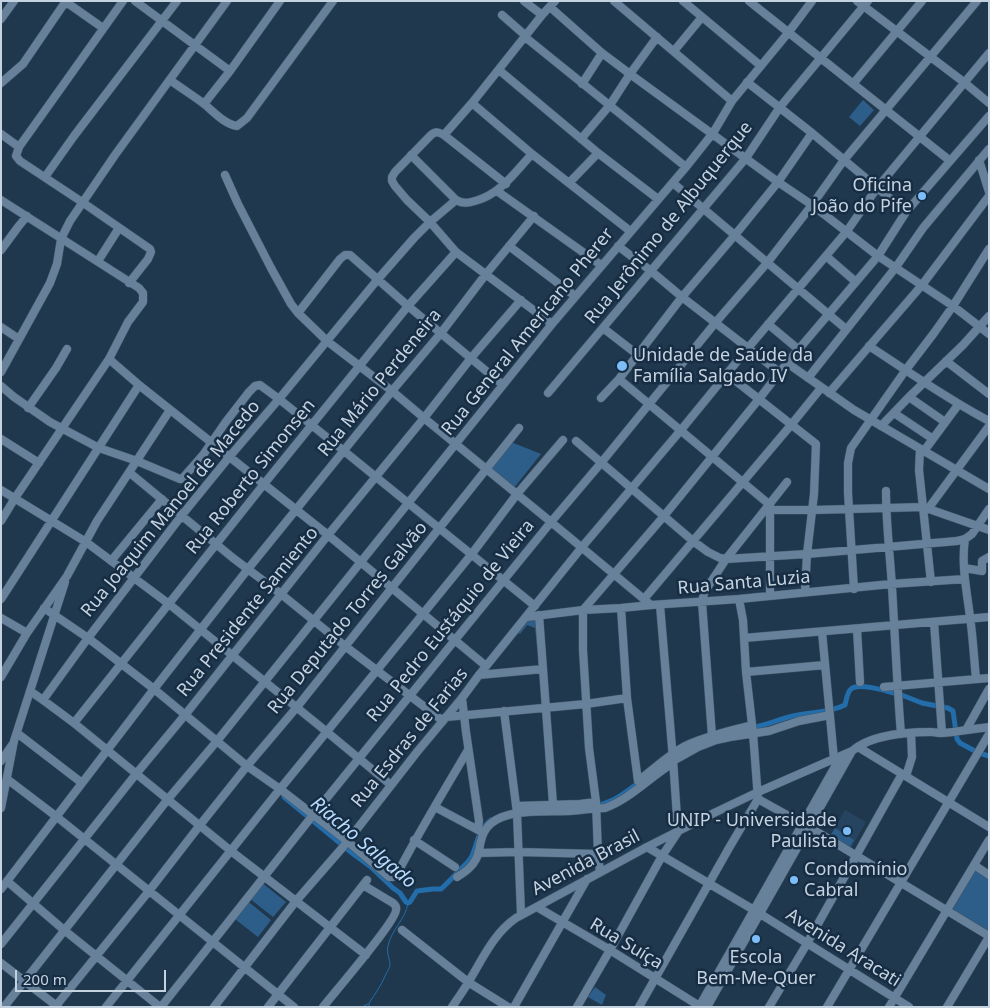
<!DOCTYPE html>
<html>
<head>
<meta charset="utf-8">
<style>
	body { margin:0 }
	#map { position:relative; width:990px; height:1008px; overflow:hidden; background:#20384e; font-family:"Noto Sans",sans-serif }
	canvas { display:block }
	.frame { position:absolute; inset:0; border:2px solid #c5d3e1; pointer-events:none }
	.scale { position:absolute; left:15px; top:970px; width:151px; height:22px; box-sizing:border-box; border:2px solid #c5d3e1; border-top:0; padding-left:6px; font-size:15px; line-height:18px; white-space:nowrap; color:#c5d3e1; -webkit-text-stroke:4px #162d43; paint-order:stroke }
</style>
</head>
<body>
<div id="map">
<canvas width="990" height="1008"></canvas>
<div class="frame"></div>
<div class="scale">200 m</div>
</div>
<script>
const c = document.querySelector('canvas').getContext('2d');
c.lineJoin = 'round';
function paint(path, color) {
  c.fillStyle = color;
  c.fill(path, 'evenodd');
}
function trace(path, color, width, dash) {
  c.strokeStyle = color;
  c.lineWidth = width;
  c.lineCap = dash ? 'butt' : 'round';
  c.setLineDash(dash || []);
  c.stroke(path);
}
function drawText(font, color, halo, rows, align = 'center') {
  c.font = font + ' "Noto Sans",sans-serif';
  c.lineWidth = 5;
  c.setLineDash([]);
  c.textBaseline = 'middle';
  c.strokeStyle = halo;
  c.fillStyle = color;
  for (const [text, x, y, turn = 0] of rows) {
    c.save();
    c.translate(x, y);
    c.rotate((+turn || 0) * Math.PI / 180);
    c.textAlign = isNaN(turn) ? turn : align;
    if (halo) c.strokeText(text, 0, 0);
    c.fillText(text, 0, 0);
    c.restore();
  }
}
const built = new Path2D(`
	M845 810 866 822 849 852 828 839Z`);
const green = new Path2D(`
	M863 100 874 110 860 126 849 117Z
	M511 442 541 454 513 489 490 468Z
	M537 618 539 647H537L535 628 527 625 520 634 518 633 528 620Z
	M835 828 854 840 848 850 829 838Z
	M976 869 989 877V932L953 909Z
	M261 882 286 902 273 917 249 898Z
	M245 899 271 920 258 937 231 916Z
	M595 987 606 995 602 1005 588 997Z`);
const stream = new Path2D(`
	M362 1007 368 1004
	M369 1007V1003C375 994 381 986 385 976 387 972 389 969 390 965 390 959 386 952 388 946 391 930 406 919 408 903`);
const canal = new Path2D(`
	M899 694 922 703 948 708 953 711 957 739 960 743 973 750
	M750 728C765 726 779 719 793 716 811 712 829 713 845 705 846 701 847 694 850 690 856 682 884 690 893 693
	M982 754 989 756
	M284 797 352 853 371 867 393 888 400 893 406 902 408 903 410 902 417 891 433 889H441C447 884 452 878 458 872 462 867 467 864 471 858 478 843 477 831 491 820
	M597 805C614 803 627 791 641 781`);
const minor = new Path2D(`
	M123 1 19 147 16 156 20 161 82 202 150 249 151 252 148 259 129 283
	M135 1 230 71
	M524 1 542 15
	M614 1 732 101
	M683 1 761 66
	M749 1 949 160
	M857 1 965 83 989 103
	M66 2 103 28
	M550 7 602 53 630 74 778 182 812 205 878 256 953 306 989 334
	M502 15 526 36
	M1 19 14 1
	M525 37 686 167
	M674 51 702 17
	M499 70 598 153 658 199
	M170 80C181 88 192 95 203 103 213 111 224 124 237 126L247 118 333 1
	M747 82 812 133 906 212
	M1 83 23 64 66 1
	M582 84 602 53
	M853 84 922 1
	M472 103 532 154 630 231
	M204 104 230 71 280 1
	M1 134 19 147
	M444 135 472 103 542 15 555 1
	M581 139 610 105 630 74 657 37
	M411 155 456 200C463 204 468 203 475 201 501 194 515 172 532 154
	M979 160 989 192
	M225 175 238 204 271 268 291 304 298 313 327 341 392 391 424 418 551 522 651 605
	M45 177 74 136 177 1
	M569 183 598 153
	M673 183 846 329
	M506 184 444 135C438 132 436 131 431 135L395 172 392 177V181L395 186 407 200 430 222 456 252 552 324
	M497 191 601 265
	M1 200 139 288 143 293V302L128 322 109 359 15 498 1 521
	M509 246 575 296
	M618 246 651 271 682 297 779 372
	M1 250 18 227 27 216
	M826 256 856 282
	M98 261 119 228
	M298 313 340 259 345 255H350L408 306 503 385
	M768 324 798 349
	M1 327 19 339
	M603 328 638 355
	M869 346C909 372 947 399 989 421
	M109 359 139 385 328 535 486 666
	M946 361 989 394
	M787 363 854 410 989 489
	M1 372 50 283 57 264 61 239 70 221 115 155 227 1
	M727 374 816 444 814 494 807 554 805 592
	M808 378 896 267 923 228 989 149
	M619 379 770 505
	M1 386 14 397 50 422 99 448 137 461 180 479H182L203 455 225 423 249 392 255 386 260 385 279 399 344 451 535 606
	M548 393 746 158 780 107 868 1
	M829 393 922 285 989 196
	M909 397 945 422
	M601 398 619 379 682 297 735 235 778 182 812 133
	M28 408 56 368 67 349
	M894 413 933 439
	M881 426 909 397 963 345 989 316
	M1 439 39 463
	M576 441 693 541 708 552 720 558 726 559 807 554 957 541 965 539 972 534 989 509
	M920 449 919 470 931 582
	M924 451 958 405
	M130 473 233 558 281 594 345 646 443 721
	M1 490 86 542 169 604 327 732 391 785
	M886 491C886 523 890 555 892 587 895 636 897 685 901 734
	M928 509 989 426
	M765 510H813L923 507 989 530
	M965 539C961 565 967 592 970 617 973 638 974 658 976 679
	M111 561 162 499
	M964 568 982 571V561L989 557
	M854 589 848 493V463L851 448 905 371 934 333 953 306 989 249
	M770 596V511
	M1 599 139 385
	M644 599 791 425 821 388
	M44 608 88 638 154 689 247 766 280 789 347 841 389 877H393L397 874C419 832 444 791 468 750
	M621 608 627 698 638 781C654 769 668 755 685 746 706 736 730 731 752 725
	M539 615 553 804
	M527 617 583 610 621 608 651 605 739 599 891 584 965 579
	M1 618 27 633
	M934 622 942 733
	M857 629 860 682
	M822 632 834 759
	M744 638 989 617
	M746 672 825 665
	M479 675 543 669
	M1 677 27 633 67 576 97 521 170 410
	M884 687 989 678
	M30 691 43 700 74 723 231 851 366 955
	M462 698 466 732 479 821 478 830
	M43 700 88 638 182 515 230 456 279 399 378 279 414 238 430 222 456 200
	M504 711 517 813 521 914
	M446 717 586 704 627 698
	M74 723 264 484 408 306 456 252
	M966 730 989 689
	M17 733 82 783
	M712 736 702 602 704 593 709 585 726 559 787 482
	M858 747 989 827
	M1 761 12 745
	M673 761 698 747 716 740 730 737 769 731 799 721 830 715
	M906 776 912 757 911 733
	M7 779 57 817 294 1007
	M758 799 803 824
	M516 806 580 804 596 802
	M435 807 480 831
	M1 808 14 741 65 582
	M809 827 989 936
	M414 840 455 867
	M647 847 754 910 909 1007
	M478 853 518 852 598 854
	M974 865 989 875
	M600 872 598 854 596 802 589 748 583 650V610L664 516 759 399 787 363 878 256 906 212 989 116
	M457 877C467 871 476 864 479 851 480 844 481 836 486 829 501 807 546 812 570 811 582 810 593 808 605 808 630 799 650 777 673 763
	M7 881 64 930 160 1007
	M1 889 154 689 248 569 392 391 441 333 486 274 534 216
	M537 907 610 950 701 1007
	M402 930 468 982 508 1007
	M1 944 136 774 185 715 328 535 424 418 471 358 521 300
	M1 963 58 1007
	M4 1007 168 799 217 741 552 324 686 167 713 133 732 101 788 33 812 1
	M55 1007 149 891 200 825 247 766 297 707 519 428
	M106 1007 280 789 471 555 517 494 563 440
	M161 1007 313 815 455 640 551 522 601 463 716 322 767 263 812 205 844 160 977 1
	M214 1007 296 901 343 847 417 752 462 698 479 675 582 547 681 430 748 348 847 231 877 188 989 53
	M268 1007 367 880
	M323 1007C334 993 396 921 396 910 397 906 395 905 393 903L363 885
	M452 1007C458 998 464 990 469 981 483 958 494 933 516 918L647 847 716 812 758 792 852 751
	M514 1007 587 879
	M577 1007 610 950 662 856 678 832 673 759 660 605
	M639 1007 729 848 758 799 753 733 746 672 743 620 739 599
	M699 1007 841 756
	M707 1007 852 751C870 735 907 732 931 732 934 732 938 733 942 733 958 732 973 729 989 727
	M769 1007 805 947 902 774
	M827 1007 989 734
	M889 1007 989 840
	M947 1007 989 937`);
const markers = [
	[922,196,5,"#7dbef9"],
	[622,366,6,"#7dbef9"],
	[847,831,5,"#7dbef9"],
	[794,880,5,"#7dbef9"],
	[756,939,5,"#7dbef9"]
];
const poiNames = [
	["Oficina",912,186],
	["João do Pife",912,207],
	["Unidade de Saúde da",633,356,"left"],
	["Família Salgado IV",633,377,"left"],
	["UNIP - Universidade",837,821],
	["Paulista",837,842],
	["Condomínio",804,870,"left"],
	["Cabral",804,891,"left"],
	["Escola",756,958,"center"],
	["Bem-Me-Quer",756,979,"center"]
];
const streetNames = [
	["Rua Jerônimo de Albuquerque",669,223,-51],
	["Rua General Americano Pherer",528,332,-51],
	["Rua Mário Perdeneira",380,383,-51],
	["Rua Roberto Simonsen",251,477,-51],
	["Rua Joaquim Manoel de Macedo",171,509,-51],
	["Rua Santa Luzia",744,583,-5],
	["Rua Presidente Samiento",248,612,-51],
	["Rua Deputado Torres Galvão",348,618,-51],
	["Rua Pedro Eustáquio de Vieira",451,621,-51],
	["Rua Esdras de Farias",410,738,-51],
	["Avenida Brasil",586,863,-28],
	["Rua Suíça",626,944,31],
	["Avenida Aracati",843,948,32]
];
const waterNames = [
	["Riacho Salgado",363,843,40]
];
paint(built, '#26445f');
paint(green, '#2d5e89');
trace(stream, '#226daa', 1);
trace(canal, '#226daa', 5);
trace(minor, '#405567', 9);
trace(minor, '#67819b', 8);
for (const [x, y, r, color] of markers) {
  const dot = new Path2D();
  dot.arc(x, y, r, 0, 2 * Math.PI);
  c.fillStyle = color;
  c.fill(dot);
  trace(dot, '#162d43', 2);
}
drawText('18px', '#c5d3e1', '#162d43', poiNames, 'right');
drawText('18px', '#c5d3e1', '#162d43', streetNames);
drawText('italic 19px', '#baddff', '#162d43', waterNames);
</script>
</body>
</html>
